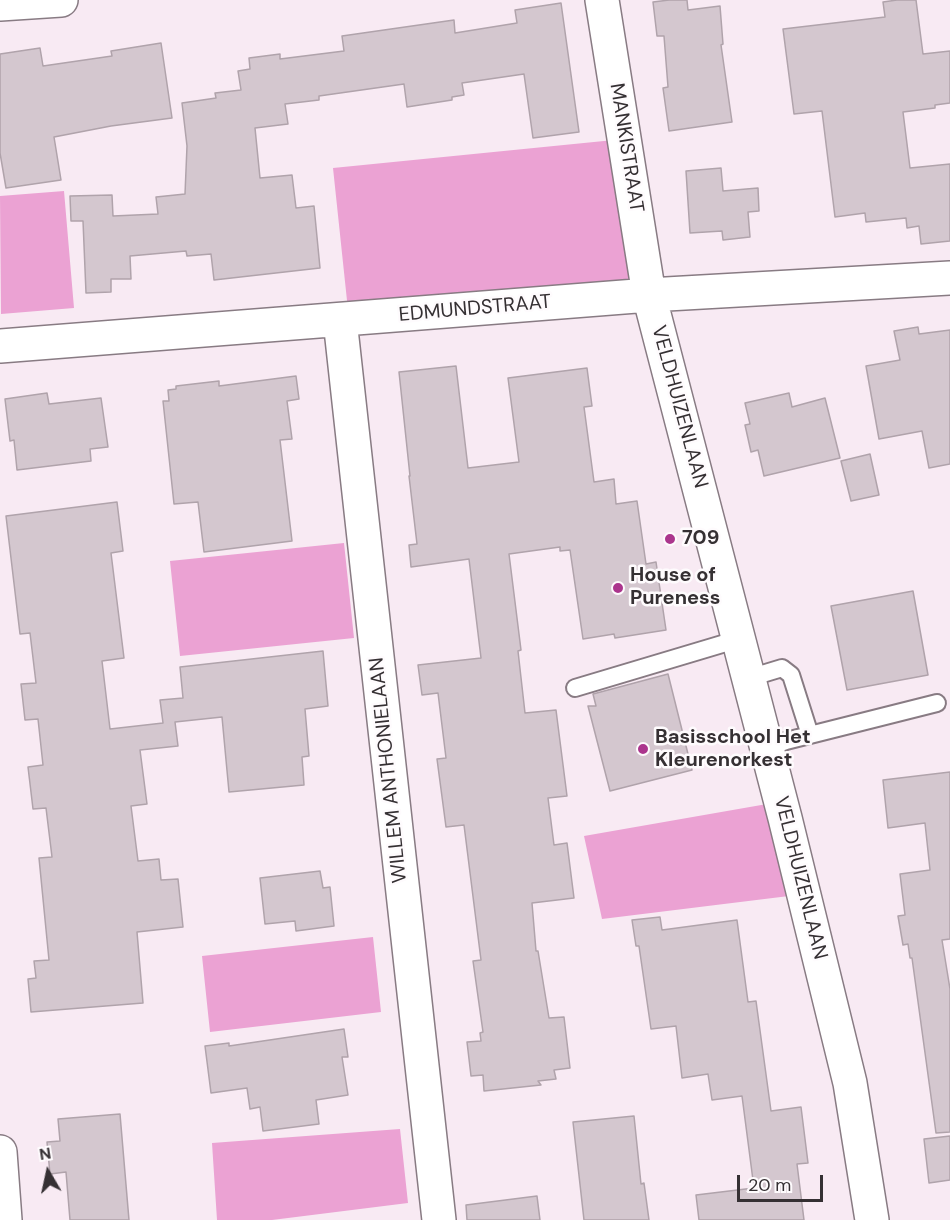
<!DOCTYPE html>
<html>
<head>
<meta charset="utf-8">
<style>
	body { margin:0 }
	#map { position:relative; width:950px; height:1220px; overflow:hidden; background:#f8eaf3; font-family:"DM Sans",sans-serif }
	canvas { display:block }
	.north { position:absolute; left:18px; top:1142px; width:60px; height:60px; -webkit-text-stroke:4px #fefbfd; paint-order:stroke; rotate:351deg; font-size:16px; font-weight:700; line-height:24px; text-align:center; color:#353033 }
	.north::after { content:''; display:block; margin:auto; width:21px; height:27px; background:#353033; clip-path:polygon(50% 0,100% 100%,50% 72%,0 100%) }
	.scale { position:absolute; left:737px; top:1175px; width:86px; height:27px; box-sizing:border-box; border:3px solid #353033; border-top:0; padding-left:8px; font-size:18px; line-height:21px; white-space:nowrap; color:#353033; -webkit-text-stroke:4px #fefbfd; paint-order:stroke }
</style>
</head>
<body>
<div id="map">
<canvas width="950" height="1220"></canvas>
<div class="north">N</div>
<div class="scale">20 m</div>
</div>
<script>
const c = document.querySelector('canvas').getContext('2d');
c.lineJoin = 'round';
function paint(path, color) {
  c.fillStyle = color;
  c.fill(path, 'evenodd');
}
function trace(path, color, width, dash) {
  c.strokeStyle = color;
  c.lineWidth = width;
  c.lineCap = dash ? 'butt' : 'round';
  c.setLineDash(dash || []);
  c.stroke(path);
}
function drawText(font, color, halo, rows, align = 'center') {
  c.font = font + ' "DM Sans",sans-serif';
  c.lineWidth = 5;
  c.setLineDash([]);
  c.textBaseline = 'middle';
  c.strokeStyle = halo;
  c.fillStyle = color;
  for (const [text, x, y, turn = 0] of rows) {
    c.save();
    c.translate(x, y);
    c.rotate((+turn || 0) * Math.PI / 180);
    c.textAlign = isNaN(turn) ? turn : align;
    if (halo) c.strokeText(text, 0, 0);
    c.fillText(text, 0, 0);
    c.restore();
  }
}
const green = new Path2D(`
	M614 140 635 272 630 283 348 310 333 168Z
	M64 191 74 308 1 314 0 196Z
	M344 543 354 638 180 656 170 561Z
	M767 804 789 896 602 919 584 836Z
	M373 937 381 1012 210 1032 202 956Z
	M400 1129 408 1203 272 1220H217L212 1143Z`);
const building = new Path2D(`
	M669 0H687L688 10 720 6 723 44 721 45 732 122 669 131 663 88 668 87 664 36H657L653 2Z
	M897 0H916L923 54 950 51V103L935 105V108L903 112 910 168 950 164V241L921 244 919 226 907 228 906 218 866 222 865 213 835 217 822 111 794 114 783 29 885 17 883 2Z
	M561 3 579 132 533 138 524 74 462 83 464 95 452 97V100L407 107 404 84 319 96V100L285 104 288 124 255 128 260 178 292 175 296 208 314 206 320 268 214 280 211 254 187 256 186 251 130 256 131 279H111V292L86 293 83 221H71L70 196 112 195 113 216 158 214 156 197 185 194 187 146 182 103 216 98 215 93 241 90 238 71 250 69 249 58 280 54V59L344 51 342 36 454 20 455 33 517 23 515 10Z
	M161 43 172 118 111 126 54 137 61 180 6 188 0 153V54L40 48 43 66 112 56 111 51Z
	M721 168 723 191 758 188 759 211 748 212 750 237 723 240 722 231 690 233 686 171Z
	M918 327 919 334 950 330V464L929 468 922 431 879 439 866 366 900 360 894 331Z
	M456 366 468 468 519 462 508 378 587 368 592 406 584 407 594 482 614 479 616 504 637 501 646 564 656 562 666 630 615 638 614 634 583 639 570 550 560 551V547L509 554 521 650 518 651 525 713 556 710 567 796 548 798 554 845 567 843 574 898 532 903 536 951H538L549 1018 564 1017 570 1068 554 1070 556 1079 538 1081 541 1085 484 1091 483 1075 471 1076 467 1042 481 1041 480 1033 483 1032 473 961 481 960 464 825 446 827 437 759 446 758 438 693 422 695 418 665 481 658 469 559 411 567 409 545 417 544 409 476H410L399 372Z
	M296 376 299 399 287 401 292 439 280 440 292 541 204 552 198 502 174 504 163 401H169L168 390 176 389V386L219 381V386Z
	M47 393 49 404 101 398 108 447 90 449 91 461 17 470 14 440 10 441 5 399Z
	M789 393 792 407 825 398 840 458 764 476 758 450 751 452 745 425 750 424 745 403Z
	M870 454 879 495 851 501 841 461Z
	M117 502 123 551 111 553 124 658 102 661 110 729 163 723 160 700 183 698 180 667 323 651 328 706 305 709 309 756 302 757 304 785 229 792 222 717 175 722 178 746 140 750 147 804 131 806 138 861 159 859 161 880 178 879 183 927 137 932 143 1003 31 1012 28 979 36 978 34 961 49 960 39 858 52 857 46 808 33 809 28 767 43 765 38 719 25 720 21 684 36 683 30 633 20 634 6 516Z
	M913 591 928 675 847 690 831 606Z
	M668 674 692 770 610 791 588 706H596L593 694Z
	M950 772V939L942 940 950 989V1132L936 1133 912 958H910L908 944 903 945 898 916 905 915 900 874 930 870 925 823 888 828 883 780Z
	M320 871 323 888 330 887 334 926 296 931 295 921 265 924 260 878Z
	M660 917 662 930 737 920 748 1002 756 1001 771 1111 801 1107 808 1163 797 1164 804 1220H699L696 1195 754 1188 742 1096 712 1100 708 1074 682 1078 676 1026 651 1029 639 946H636L632 920Z
	M344 1029 348 1057H342L348 1095 316 1100 319 1124 263 1131 260 1107 250 1109 247 1088 211 1093 205 1046 229 1043V1046Z
	M120 1114 129 1220H70L66 1172 50 1174 47 1142 60 1141 58 1119Z
	M634 1116 641 1184 644 1183 649 1220H584L573 1122Z
	M950 1136V1180L929 1183 924 1139Z
	M537 1196 540 1220H467L466 1205Z`);
const service = new Path2D(`
	M749 678 782 668 791 675 810 735
	M575 688 739 639
	M767 748 786 741 937 703`);
const minor = new Path2D(`
	M602 0 649 295 785 818 850 1083 872 1220
	M0 4 61 0
	M340 320 439 1220
	M0 346 649 295 950 278
	M0 1152 5 1220`);
const markers = [
	[670,539,6,"#ab358d"],
	[618,588,6,"#ab358d"],
	[643,749,6,"#ab358d"]
];
const streetNames = [
	["MANKISTRAAT",626,148,81],
	["EDMUNDSTRAAT",475,309,-5],
	["VELDHUIZENLAAN",679,407,75],
	["WILLEM ANTHONIELAAN",389,770,-96],
	["VELDHUIZENLAAN",800,878,76]
];
const poiNames = [
	["709",682,539],
	["House of",630,576],
	["Pureness",630,599],
	["Basisschool Het",655,738],
	["Kleurenorkest",655,761]
];
paint(green, '#eba2d3');
paint(building, '#d4c7cf');
trace(building, '#b0a3ab', 1.5);
trace(service, '#887b83', 20);
trace(minor, '#887b83', 36);
trace(service, '#fff', 16);
trace(minor, '#fff', 33);
for (const [x, y, r, color] of markers) {
  const dot = new Path2D();
  dot.arc(x, y, r, 0, 2 * Math.PI);
  c.fillStyle = color;
  c.fill(dot);
  trace(dot, '#fefbfd', 2);
}
drawText('20px', '#353033', '#fefbfd', streetNames);
drawText('bold 20px', '#353033', '#fefbfd', poiNames, 'left');
</script>
</body>
</html>
